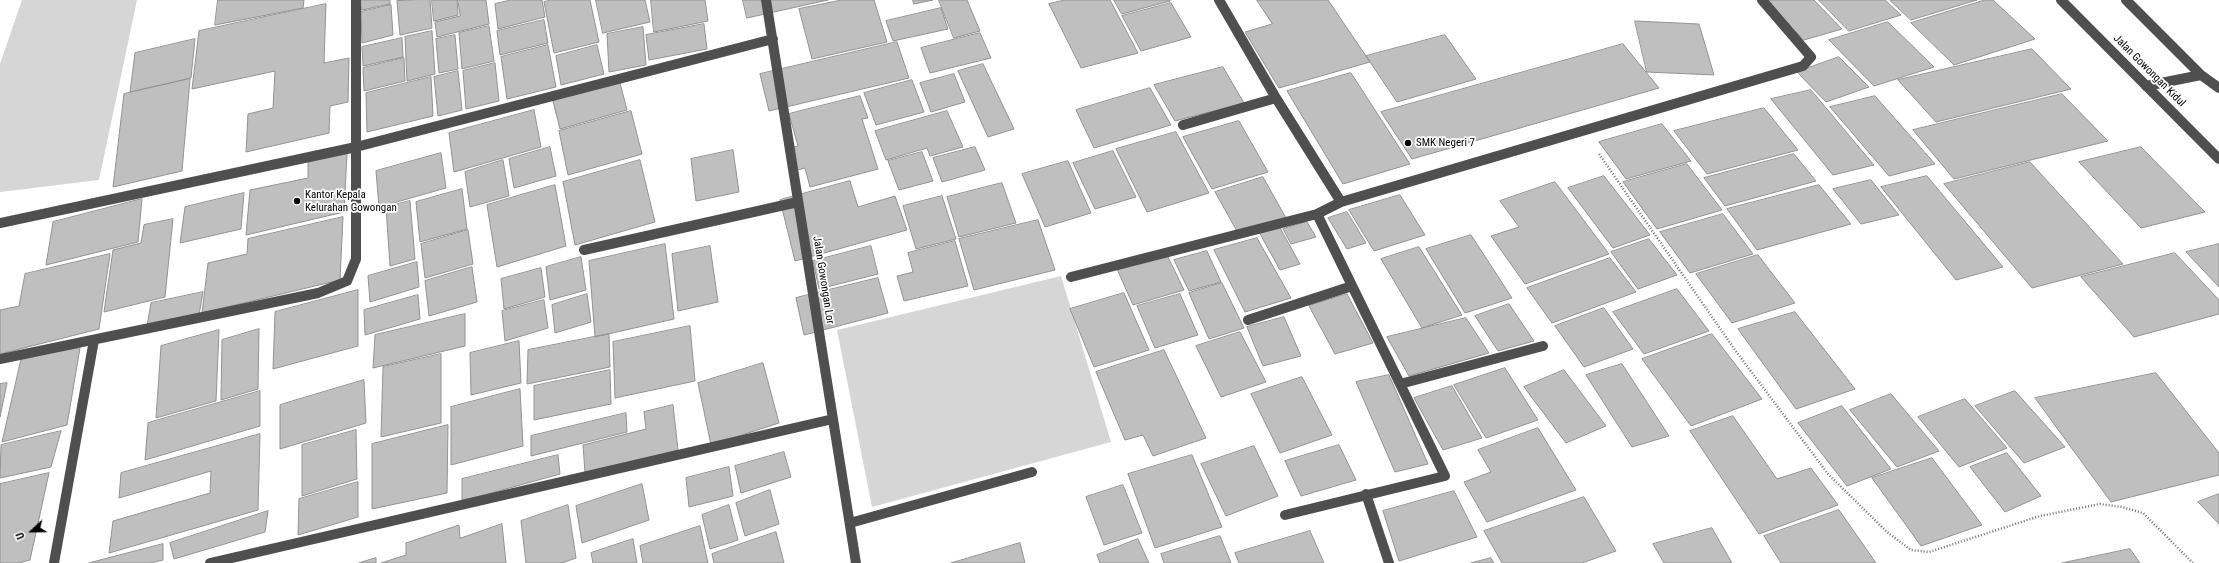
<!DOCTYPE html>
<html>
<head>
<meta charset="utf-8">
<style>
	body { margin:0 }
	#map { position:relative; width:2219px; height:563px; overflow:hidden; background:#fff; font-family:"Roboto Condensed",sans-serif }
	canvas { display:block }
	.north { position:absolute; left:12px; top:511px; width:40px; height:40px; -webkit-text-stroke:3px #fff; paint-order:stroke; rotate:248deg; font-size:11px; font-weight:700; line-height:16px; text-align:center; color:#000 }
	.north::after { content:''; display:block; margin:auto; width:14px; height:18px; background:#000; clip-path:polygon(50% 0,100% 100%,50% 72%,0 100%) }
</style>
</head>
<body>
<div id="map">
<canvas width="2219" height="563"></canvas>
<div class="north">U</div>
</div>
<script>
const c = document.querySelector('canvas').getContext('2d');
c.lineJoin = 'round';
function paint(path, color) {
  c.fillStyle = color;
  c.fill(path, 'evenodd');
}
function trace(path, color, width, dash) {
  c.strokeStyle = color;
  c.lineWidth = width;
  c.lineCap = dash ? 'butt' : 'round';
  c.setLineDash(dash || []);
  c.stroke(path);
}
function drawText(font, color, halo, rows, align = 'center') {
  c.font = font + ' "Roboto Condensed",sans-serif';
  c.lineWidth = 3.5;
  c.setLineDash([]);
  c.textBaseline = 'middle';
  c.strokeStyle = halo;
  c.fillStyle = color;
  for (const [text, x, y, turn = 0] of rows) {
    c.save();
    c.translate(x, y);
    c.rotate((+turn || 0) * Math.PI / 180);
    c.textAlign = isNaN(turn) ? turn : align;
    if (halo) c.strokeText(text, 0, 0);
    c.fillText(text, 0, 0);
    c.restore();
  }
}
const green = new Path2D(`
	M22 0H137L99 180 0 192V64Z
	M1061 276 1111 442 872 507 837 330Z`);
const building = new Path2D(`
	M218 0H304L303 8 215 25Z
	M361 0H390V4L362 10Z
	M430 0 432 28 400 35 397 1Z
	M432 0H457L458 15 434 21Z
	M458 0H486L489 24 437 37 435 22 460 16Z
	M511 0H542L545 17 498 29 495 4Z
	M551 0H590L599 42 554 53 544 2Z
	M596 0H645L650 22 603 33Z
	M651 0H705L708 21 654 32Z
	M743 0H828L747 18Z
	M842 0H874L887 42 812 59 799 9Z
	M913 0H933L914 4Z
	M939 0H967L980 31 954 38Z
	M1065 0H1110L1138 53 1081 68 1049 4Z
	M1114 0H1170V1L1122 14Z
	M1257 0H1328L1370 62 1279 88 1245 32 1272 24Z
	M1767 0H1814L1842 29 1804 40Z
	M1819 0H1885L1901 15 1849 31Z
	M1890 0H1977L1911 20Z
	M1985 0H1993L2035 39 1954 65 1911 23Z
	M1171 3 1191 37 1141 51 1122 16Z
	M326 4 324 63 349 58 348 102 330 106 329 133 246 152 248 114 273 108 275 71 192 89 199 31Z
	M391 5 393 35 362 43 361 12Z
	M941 8 948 29 893 41 886 21Z
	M544 20 548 43 500 55 497 31Z
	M1635 21 1699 24 1714 75 1647 72Z
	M1888 22 1934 67 1874 86 1829 40Z
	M704 24 707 49 649 60 646 35Z
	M489 26 494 61 462 69 459 33Z
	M643 27 646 65 609 72 607 34Z
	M432 31 435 74 407 81 405 37Z
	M980 33 991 58 930 73 921 48Z
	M455 35 458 69 439 73 436 39Z
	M1445 35 1476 79 1397 102 1366 56Z
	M402 38 403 57 363 66 362 47Z
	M195 39 191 78 130 92 135 53Z
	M897 42 909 78 769 111 760 74Z
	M1623 44 1659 88 1412 159 1381 112Z
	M548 45 556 87 507 99 501 57Z
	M597 45 604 74 561 85 556 56Z
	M2032 49 2071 89 1936 122 1898 80Z
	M1839 57 1869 87 1826 102 1797 72Z
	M404 58 405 81 364 91 363 68Z
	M495 63 499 101 466 109 463 71Z
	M983 64 1014 129 988 137 958 71Z
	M1223 67 1244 103 1175 121 1154 85Z
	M458 71 462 110 438 116 434 77Z
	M1351 73 1410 164 1343 184 1287 91Z
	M954 74 965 102 931 112 920 83Z
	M431 77 433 116 367 132 366 93Z
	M190 79 182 171 113 187 124 94Z
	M912 80 924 112 876 125 864 93Z
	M620 83 627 110 560 129 553 101Z
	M1150 88 1171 125 1094 148 1076 110Z
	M1811 90 1874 165 1833 175 1771 99Z
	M2062 94 2108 141 1954 179 1913 130Z
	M860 96 868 118 862 119 878 169 810 187 805 168 794 171 787 149 798 146 789 114Z
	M1875 96 1935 164 1889 176 1830 107Z
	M1764 108 1798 150 1707 174 1674 131Z
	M534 110 541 147 454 172 449 133Z
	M631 111 642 154 568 175 559 131Z
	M947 111 963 147 930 156 927 148 886 160 875 131Z
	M1239 121 1268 172 1212 189 1183 137Z
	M1662 124 1691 161 1626 179 1599 142Z
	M1176 132 1209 193 1147 212 1116 149Z
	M550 147 556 176 514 188 509 159Z
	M975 147 985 170 942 182 933 158Z
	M2141 147 2205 212 2141 228 2079 162Z
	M733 150 739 192 696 201 691 159Z
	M1113 151 1136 197 1095 209 1073 163Z
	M922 152 933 181 899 190 888 161Z
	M441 153 446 188 379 207 376 171Z
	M347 154 344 212 246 235 250 190 308 178V162Z
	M1794 154 1816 181 1725 206 1704 178Z
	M503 160 509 196 470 207 465 172Z
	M640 160 655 222 575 245 563 182Z
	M1068 161 1091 213 1045 227 1022 174Z
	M2030 162 2123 264 2032 288 1944 184Z
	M1687 164 1722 210 1657 229 1623 182Z
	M1604 176 1650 235 1613 248 1568 188Z
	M1927 176 2003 267 1956 280 1881 187Z
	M1263 177 1286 218 1238 233 1215 192Z
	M1871 180 1899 215 1861 224 1833 189Z
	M850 181 858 207 895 196 907 230 795 261 780 200Z
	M1555 182 1609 254 1525 284 1491 236 1519 227 1500 201Z
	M1002 183 1016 223 959 237 947 197Z
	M555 185 566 246 497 267 487 205Z
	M1819 185 1851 224 1757 250 1727 209Z
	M462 189 467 229 420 242 416 202Z
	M244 193 241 229 180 243 185 207Z
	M1400 195 1425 235 1374 251 1349 210Z
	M942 196 956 239 916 249 903 206Z
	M142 199 138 242 46 265 53 222Z
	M410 201 415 259 390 266 386 207Z
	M1347 212 1366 243 1347 249 1328 218Z
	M1723 214 1753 254 1690 273 1660 232Z
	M343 217 340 280 202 313 208 263 247 254 248 239Z
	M173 219 165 297 104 312 113 250 141 243 144 225Z
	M1038 220 1055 270 974 290 959 239Z
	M1307 222 1316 237 1291 244 1283 229Z
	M1279 226 1300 264 1280 270 1259 232Z
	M468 230 473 264 425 278 421 244Z
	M1471 235 1512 298 1465 313 1426 249Z
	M1257 238 1291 298 1245 312 1214 250Z
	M1649 239 1677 275 1638 289 1611 252Z
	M955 241 968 286 904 301 897 276 913 272 908 253Z
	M665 244 674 319 595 337 589 261Z
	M2219 244V287L2186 252Z
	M710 246 718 302 678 311 672 254Z
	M871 246 878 274 819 289 813 261Z
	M1419 247 1462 315 1422 328 1381 259Z
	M1207 251 1221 282 1189 291 1174 260Z
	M2175 253 2219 300V314L2134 337 2081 277Z
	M110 254 99 329 0 354V310L19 306 25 274Z
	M1167 255 1184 290 1133 305 1117 269Z
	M1758 255 1795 303 1732 323 1696 274Z
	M581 257 586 290 550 300 546 267Z
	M1610 258 1636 292 1552 323 1527 288Z
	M417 262 419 287 370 302 368 276Z
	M472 267 477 302 429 316 425 281Z
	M541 268 545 297 504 309 501 279Z
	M878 278 888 313 804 335 796 298Z
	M1222 283 1244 328 1209 339 1189 293Z
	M1677 289 1709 331 1644 354 1613 312Z
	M358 290V346L273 369 275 312Z
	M203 292 199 315 147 326 151 303Z
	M1124 293 1149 350 1094 367 1070 309Z
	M587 294 591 322 555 333 552 305Z
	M1180 294 1198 335 1155 348 1137 306Z
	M1347 294 1373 343 1335 354 1309 306Z
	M418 295 420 319 365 335 364 310Z
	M544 300 548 328 505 341 502 311Z
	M1509 304 1534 341 1498 351 1475 316Z
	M1604 308 1633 349 1584 367 1555 326Z
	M1795 312 1855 389 1796 409 1738 329Z
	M465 314V346L373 368 375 335Z
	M1284 317 1301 356 1263 366 1247 327Z
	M1466 318 1489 353 1409 376 1387 337Z
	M690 326 695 381 615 398 613 342Z
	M259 329 258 389 221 400 222 340Z
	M219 330 216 401 156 418 161 346Z
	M1240 332 1266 382 1221 397 1196 346Z
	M609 334 610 367 527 384 528 350Z
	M1712 334 1762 399 1691 426 1642 359Z
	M519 341 521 383 471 395 470 353Z
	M80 348 67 425 2 442 21 359Z
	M1164 350 1206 438 1153 456 1143 435 1125 440 1096 372Z
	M441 354V423L381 437 383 367Z
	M763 363 779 423 711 445 698 383Z
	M1622 364 1669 436 1632 447 1586 375Z
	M1505 368 1538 420 1486 438 1454 385Z
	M610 370 611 404 534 420V386Z
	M1564 370 1606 426 1566 443 1524 387Z
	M2156 373 2219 453V475L2111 502 2035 398Z
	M1389 375 1428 464 1395 472 1356 382Z
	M1302 377 1332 435 1280 453 1251 394Z
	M364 380 366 423 280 449V405Z
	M7 383 0 417V384Z
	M1452 386 1482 438 1443 450 1414 398Z
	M520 389 523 446 451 465V407Z
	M260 391V426L145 460 148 423Z
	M2015 391 2065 447 2024 463 1975 406Z
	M1891 394 1939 451 1897 467 1850 410Z
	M1965 399 2007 448 1959 467 1918 417Z
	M673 405 678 450 585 473 583 445 646 429 644 412Z
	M1842 406 1891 469 1847 486 1798 423Z
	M626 413 627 432 531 456V436Z
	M1733 416 1777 479 1811 468 1838 505 1759 534 1690 431Z
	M448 425 447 493 372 509V444Z
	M1538 428 1576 490 1487 522 1464 482 1491 472 1478 450Z
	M356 430 357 479 302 496V445Z
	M61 431 51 467 0 478 1 445Z
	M260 434 258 510 109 553 113 521 210 493 211 471 119 498 121 473Z
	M1339 445 1356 480 1301 496 1285 461Z
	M1254 446 1278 496 1226 516 1201 464Z
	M784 452 791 477 741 493 735 466Z
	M2007 453 2041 496 2005 512 1970 467Z
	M558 455 560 474 462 501V479Z
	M1192 455 1222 527 1155 548 1128 474Z
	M1932 458 1982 525 1921 546 1872 478Z
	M729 467 733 496 689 507 686 478Z
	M49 473 30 560 19 563H0V484Z
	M358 482V517L298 535 299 499Z
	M642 484 649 520 582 543 576 506Z
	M1123 485 1142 533 1104 545 1086 497Z
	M770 490 779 524 745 536 736 503Z
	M1454 491 1477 537 1399 561 1383 511Z
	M2219 494V524L2198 502Z
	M1584 497 1616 551 1582 563H1502L1484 531Z
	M568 505 576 558 562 563H526L521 521Z
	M729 505 738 540 710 549 702 515Z
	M1839 510 1876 563H1781L1764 536Z
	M268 511 265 532 174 559 170 543Z
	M502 524 506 563H381L406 555V543L459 525 460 538Z
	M700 526 708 563H643L640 546Z
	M1712 528 1732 563H1664L1653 544Z
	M1310 531 1324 563H1239L1235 553Z
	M776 532 784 563H714L712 554Z
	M1220 536 1231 563H1164L1161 554Z
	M633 539 637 563H593L591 553Z
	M1138 539 1149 563H1100L1097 555Z
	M1020 543 1025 563H951Z
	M163 544V560L151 563H89Z
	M2130 549 2140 563H2062Z
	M376 558V563H359Z
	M1491 558 1494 563H1471Z`);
const path = new Path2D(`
	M1599 154 1735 350 1828 474 1887 532 1911 550 1929 552 2040 516 2100 504 2122 507 2143 513 2193 563`);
const minor = new Path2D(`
	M766 0 856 563
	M1219 0 1276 98 1341 202 1803 66 1811 57 1762 0
	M2061 0 2219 159
	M2126 0 2201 75 2146 86
	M2201 75 2219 88
	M1183 125 1276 98
	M0 223 356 147 773 39
	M584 250 798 202
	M1071 277 1317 214 1341 202
	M1248 320 1352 286
	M0 359 318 293 347 281 356 259V0
	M1400 384 1543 346
	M1366 494 1389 563
	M1285 515 1445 476 1317 214
	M850 523 1032 472
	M54 563 94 340
	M210 563 833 419`);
const markers = [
	[1408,143,4,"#000"],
	[297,201,4,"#000"]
];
const streetNames = [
	["Jalan Gowongan Kidul",2149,71,45],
	["Jalan Gowongan Lor",823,280,81]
];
const poiNames = [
	["SMK Negeri 7",1416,143],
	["Kantor Kepala",305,195],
	["Kelurahan Gowongan",305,208]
];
paint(green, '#d6d6d6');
paint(building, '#bfbfbf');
trace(building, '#939393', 1);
trace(path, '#717171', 2.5, [1, 2]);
trace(minor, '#4f4f4f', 10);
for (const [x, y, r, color] of markers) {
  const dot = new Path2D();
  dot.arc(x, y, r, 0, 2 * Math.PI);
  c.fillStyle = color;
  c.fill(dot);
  trace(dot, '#fff', 1.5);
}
drawText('11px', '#000', '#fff', streetNames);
drawText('11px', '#000', '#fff', poiNames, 'left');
</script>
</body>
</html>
